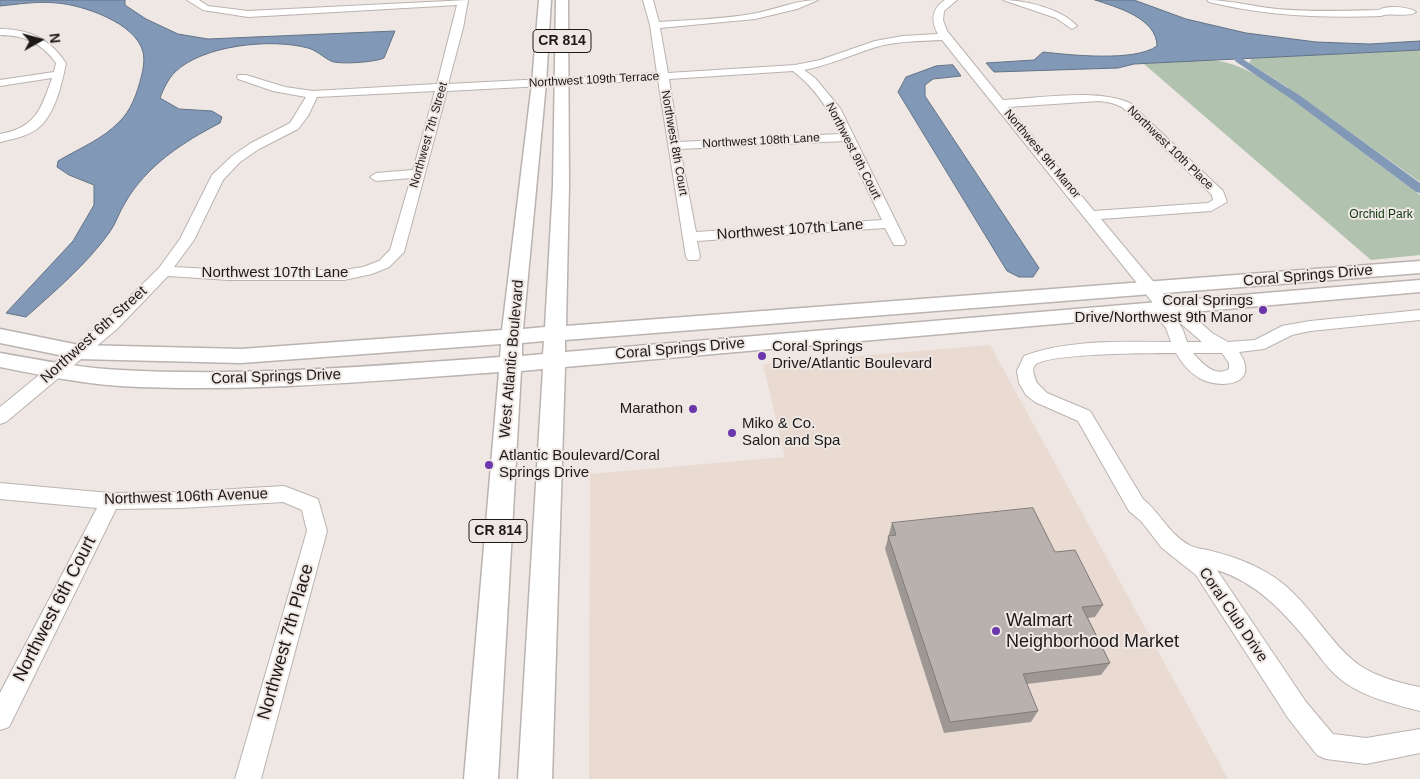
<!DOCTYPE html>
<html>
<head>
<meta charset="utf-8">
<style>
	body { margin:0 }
	#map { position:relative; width:1420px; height:779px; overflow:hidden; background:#eee7e3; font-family:Helvetica,sans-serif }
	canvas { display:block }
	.north { position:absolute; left:15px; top:15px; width:50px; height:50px; -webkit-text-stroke:4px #eee7e3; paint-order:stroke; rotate:83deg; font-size:14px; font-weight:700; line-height:20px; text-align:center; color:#1c1918 }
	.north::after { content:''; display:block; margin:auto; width:18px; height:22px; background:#1c1918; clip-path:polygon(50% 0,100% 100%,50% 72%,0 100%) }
</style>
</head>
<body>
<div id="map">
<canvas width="1420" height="779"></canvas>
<div class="north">N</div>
</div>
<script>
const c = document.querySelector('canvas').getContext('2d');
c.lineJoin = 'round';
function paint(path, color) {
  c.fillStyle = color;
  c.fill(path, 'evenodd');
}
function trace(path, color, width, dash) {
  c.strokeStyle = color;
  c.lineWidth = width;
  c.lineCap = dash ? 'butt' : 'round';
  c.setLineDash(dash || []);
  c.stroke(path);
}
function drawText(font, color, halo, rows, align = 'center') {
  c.font = font + ' Helvetica,sans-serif';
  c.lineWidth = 4;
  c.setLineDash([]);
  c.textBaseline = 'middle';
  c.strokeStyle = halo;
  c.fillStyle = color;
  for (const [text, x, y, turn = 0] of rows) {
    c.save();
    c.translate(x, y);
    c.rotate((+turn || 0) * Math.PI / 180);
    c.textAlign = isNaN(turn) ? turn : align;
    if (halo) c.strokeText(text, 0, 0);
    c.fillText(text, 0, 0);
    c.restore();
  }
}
const built = new Path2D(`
	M990 345 1228 779H589L590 474 785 457 763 364Z`);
const green = new Path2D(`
	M1420 50V182L1294 92 1283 93 1420 195V255L1371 260 1144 64C1165 62 1189 58 1211 60 1236 62 1259 75 1278 90L1289 88 1249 63 1252 58Z`);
const water = new Path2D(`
	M0 0H125V5L146 19 178 34 208 39 395 31 384 58C376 62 339 65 331 61 323 57 316 50 308 48 271 38 203 45 175 72 168 79 163 90 160 98L179 109 212 111 222 117 220 123C183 142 146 166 125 203 119 212 116 224 109 233 86 265 55 291 26 317L6 313 73 241 94 205V185L69 175 57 167 58 161C78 149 103 139 119 122 131 111 137 93 141 78 143 70 145 60 143 52 136 23 83 5 57 3 39 1 19 4 0 6Z
	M1095 0H1134L1186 19 1246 33 1316 42 1370 44 1420 41V50L1134 64 1118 68 994 72 986 63 1034 60 1043 52C1070 55 1135 62 1157 46 1157 18 1116 7 1095 0Z
	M953 65 961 76 933 79 925 85V96L1039 268 1033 277H1019L1007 271 898 92 906 77 936 66Z`);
const canal = new Path2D(`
	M1238 56 1299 95 1420 183V193L1416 192 1291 99 1235 61V57Z`);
const minor = new Path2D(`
	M187 0H199L208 6 248 11 468 0 463 28 448 84 657 73 650 25 643 0H653L659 22C692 20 725 19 757 13 777 9 797 0 818 0L797 9 755 19 660 28 668 73 795 65 820 60 875 41 903 36 938 34C931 21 931 9 945 0H957L944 11 943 20 947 31 1003 100C1040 98 1097 88 1130 103L1223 191 1227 202 1211 211 1101 219 1172 304 1190 313 1212 333 1228 342 1255 340 1282 326 1310 321 1420 310V320L1310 331 1292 335 1264 349 1239 352C1261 385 1221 390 1199 378 1189 372 1182 363 1176 353 1155 353 1047 353 1035 365 1031 369 1035 379 1037 383L1047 393 1090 411 1143 499C1160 513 1170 535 1189 545 1196 549 1207 549 1215 552 1235 557 1256 565 1274 577 1310 601 1330 646 1362 667 1380 678 1400 683 1420 687V711C1393 704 1360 696 1339 678 1327 668 1318 654 1309 643 1283 611 1257 583 1217 570L1306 702 1333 734 1366 738 1420 729V753L1366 764 1326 759 1317 755 1288 718 1196 575 1162 548 1141 521 1129 511 1078 421 1035 402 1026 395 1019 383 1017 371 1024 356C1069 339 1123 342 1171 342L1166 328 1153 313 1157 308 942 40C920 41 897 41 876 47 851 55 829 65 804 70L815 78 840 108 906 242 904 245H894L885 228 697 241 700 257 698 260H688L686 257 658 80 447 91 404 252 389 267 372 274 344 280H229L168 276 117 329 6 422 0 424V407L105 321 159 268 180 239 212 175 232 156 251 143 290 123 306 97 273 91 238 79 237 77 238 75H246L285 87 313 91 437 84 457 5 248 17 203 10ZM793 71C815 88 829 109 840 134L679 142 669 79ZM435 91 413 170 376 173 370 177 376 181 411 178 390 250 379 261 363 267 344 270H229L174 267 194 240 223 180 240 162 259 149 298 129 308 116 317 97ZM1099 101 1112 103 1122 107 1212 195 1213 200 1208 203 1094 211 1008 107ZM844 141 882 220 696 232 680 149ZM1177 320 1178 321 1202 342H1187L1183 330ZM1193 353H1222L1229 363V369C1215 378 1202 363 1193 353Z
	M1003 0C1025 0 1062 9 1077 26L1072 29 1056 18Z
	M1207 0C1231 0 1254 7 1277 9 1311 12 1345 11 1379 10 1387 5 1409 7 1416 12 1407 18 1391 12 1381 16 1322 18 1266 16 1209 2Z
	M0 29C29 29 50 39 66 63 62 83 55 116 37 129 26 137 12 139 0 142V134C35 128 41 110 52 78L0 86V80L54 72 56 63C42 43 24 35 0 35Z
	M0 483 110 493 182 492 284 486 318 499 327 531 261 779H235L307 531 302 510 283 502 182 508 116 509 9 727 0 730V693L97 508 0 499Z`);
const major = new Path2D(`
	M539 0H551L546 83 523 329 545 327 553 186 556 0H568L569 186 566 326 1420 261V273L565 340V352L1420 280V292L565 367 552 779H518L543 369 521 371 498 779H464L499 372C372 381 246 393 120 386 79 383 40 375 0 367V353C40 360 80 368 120 370 247 377 373 366 500 357L501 344 241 363 79 359 0 343V329L79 345 241 349 502 330 532 83ZM544 341 543 354 522 356V343Z`);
const wall = new Path2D(`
	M892 523 1055 552 1103 605 1095 617 1088 618 1110 663 1101 675 1027 684 1038 711 1031 722 944 733 885 549Z`);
const building = new Path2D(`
	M1033 508 1055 552 1075 550 1103 605 1082 607 1110 663 1023 674 1038 711 950 722 888 536 896 535 892 523Z`);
const markers = [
	[1263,310,5,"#6b35ac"],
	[762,356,5,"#6b35ac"],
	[693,409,5,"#6b35ac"],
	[732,433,5,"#6b35ac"],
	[489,465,5,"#6b35ac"],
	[996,631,5,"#6b35ac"]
];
const farStreetnames = [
	["Northwest 109th Terrace",594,80,-3],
	["Northwest 7th Street",429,135,-74],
	["Northwest 108th Lane",761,141,-3],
	["Northwest 8th Court",674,143,80],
	["Northwest 10th Place",1170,148,44],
	["Northwest 9th Court",853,151,63],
	["Northwest 9th Manor",1042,154,50]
];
const farParknames = [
	["Orchid Park",1381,215]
];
const shields = [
	[562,41,58],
	[498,531,58]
];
const shieldNames = [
	["CR 814",562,41],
	["CR 814",498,531]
];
const streetNames = [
	["Northwest 107th Lane",790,230,-4],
	["Northwest 107th Lane",275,273],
	["Coral Springs Drive",1308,276,-5],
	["Northwest 6th Street",94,335,-42],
	["Coral Springs Drive",680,349,-5],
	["West Atlantic Boulevard",512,359,-85],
	["Coral Springs Drive",276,377,-2],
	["Northwest 106th Avenue",186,497,-2],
	["Coral Club Drive",1233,615,56]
];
const poiNames = [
	["Coral Springs",1253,301,"right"],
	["Drive/Northwest 9th Manor",1253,318,"right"],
	["Coral Springs",772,347],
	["Drive/Atlantic Boulevard",772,364],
	["Marathon",683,409,"right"],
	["Miko & Co.",742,424],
	["Salon and Spa",742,441],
	["Atlantic Boulevard/Coral",499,456],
	["Springs Drive",499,473]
];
const nearStreetnames = [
	["Northwest 6th Court",55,609,-63],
	["Northwest 7th Place",286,642,-74]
];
const nearPoinames = [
	["Walmart",1006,621],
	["Neighborhood Market",1006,642]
];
paint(built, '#e9dad2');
paint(green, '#b1c2af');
paint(water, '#8198b6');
trace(water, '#637287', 1);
paint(canal, '#8198b6');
trace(minor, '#bab3b0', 2);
trace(major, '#bab3b0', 3);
paint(minor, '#fff');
paint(major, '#fff');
paint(wall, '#9e9895');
paint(building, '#b8b1ad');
trace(building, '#817c79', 1);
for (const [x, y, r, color] of markers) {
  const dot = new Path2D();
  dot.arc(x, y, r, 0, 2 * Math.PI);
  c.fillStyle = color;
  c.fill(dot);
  trace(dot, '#eee7e3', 2);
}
drawText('12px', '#1c1918', '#eee7e3', farStreetnames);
drawText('12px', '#103910', '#eee7e3', farParknames);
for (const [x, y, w] of shields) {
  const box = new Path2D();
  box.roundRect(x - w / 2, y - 11.5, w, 23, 4);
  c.fillStyle = '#eee7e3';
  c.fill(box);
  trace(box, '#1c1918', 1);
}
drawText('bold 14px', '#1c1918', null, shieldNames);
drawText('15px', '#1c1918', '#eee7e3', streetNames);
drawText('15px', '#1c1918', '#eee7e3', poiNames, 'left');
drawText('18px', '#1c1918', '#eee7e3', nearStreetnames);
drawText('18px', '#1c1918', '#eee7e3', nearPoinames, 'left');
</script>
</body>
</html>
